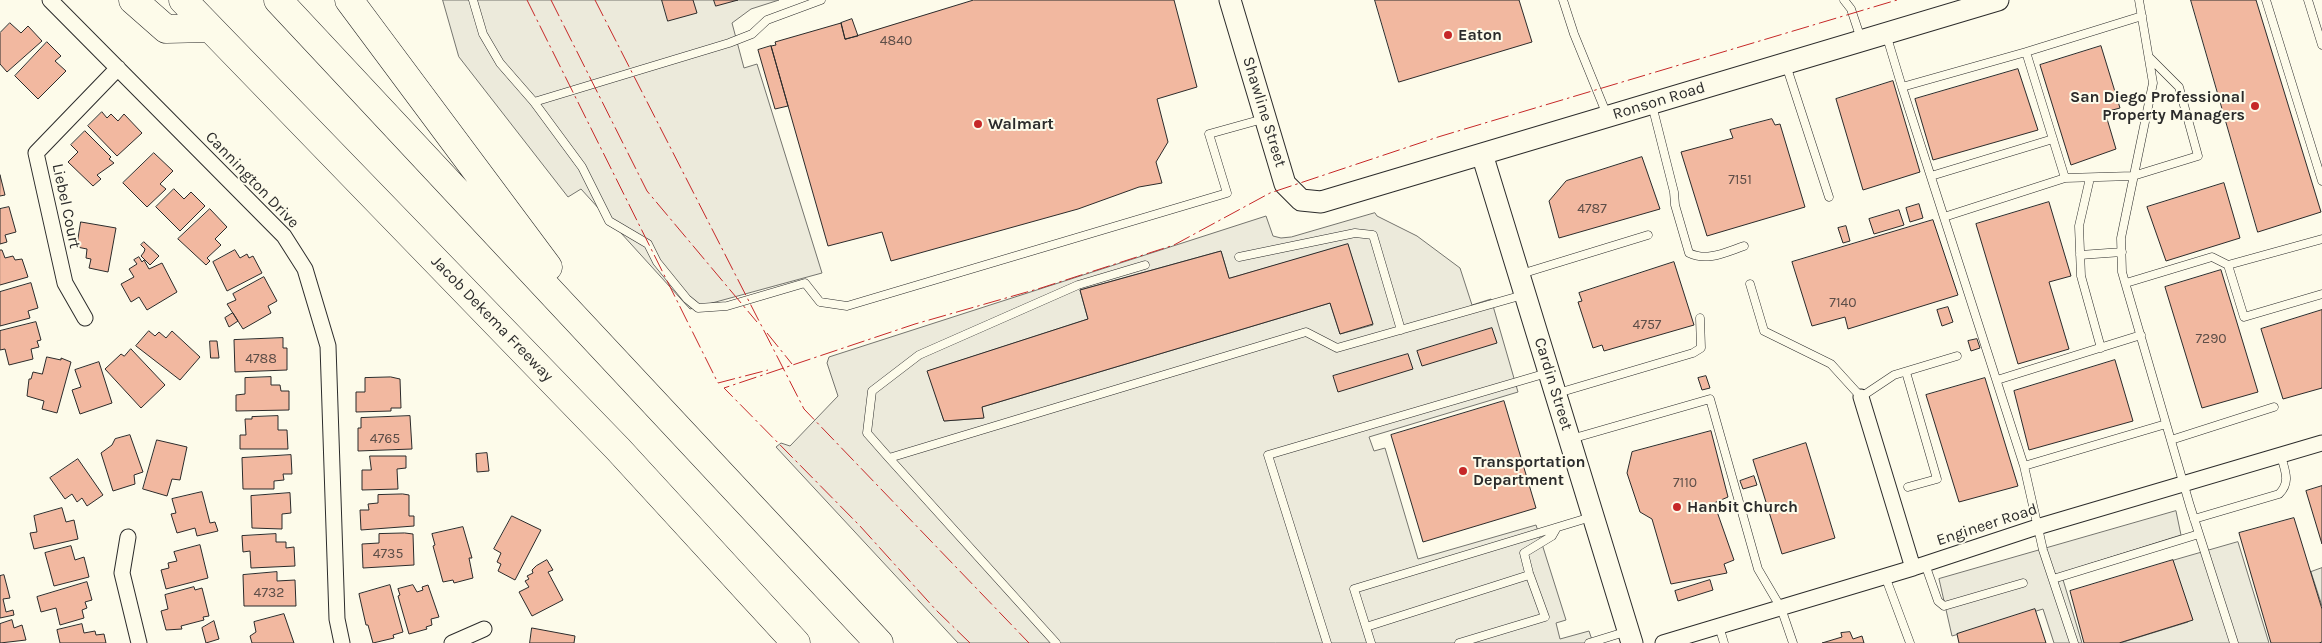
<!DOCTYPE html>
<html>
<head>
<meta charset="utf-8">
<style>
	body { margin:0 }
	canvas { display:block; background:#fdfbea }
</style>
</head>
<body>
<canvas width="2322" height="643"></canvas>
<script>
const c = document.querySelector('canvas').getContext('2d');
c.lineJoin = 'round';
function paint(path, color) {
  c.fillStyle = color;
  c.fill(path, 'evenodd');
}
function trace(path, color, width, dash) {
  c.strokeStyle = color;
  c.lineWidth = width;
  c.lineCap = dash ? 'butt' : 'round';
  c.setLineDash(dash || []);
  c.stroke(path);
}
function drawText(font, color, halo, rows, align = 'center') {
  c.font = font + ' Karla,sans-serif';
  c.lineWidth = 4;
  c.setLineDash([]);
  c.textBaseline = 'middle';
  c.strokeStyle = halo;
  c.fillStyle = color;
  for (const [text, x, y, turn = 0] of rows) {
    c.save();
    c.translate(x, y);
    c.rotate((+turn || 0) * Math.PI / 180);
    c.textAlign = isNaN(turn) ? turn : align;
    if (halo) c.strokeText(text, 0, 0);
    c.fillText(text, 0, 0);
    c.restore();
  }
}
const parking = new Path2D(`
	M443 0H779L751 9 732 23 744 68 757 64 822 273 690 309 581 189 568 197 459 57Z
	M1375 213 1377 216 1417 236 1460 268 1472 305 1491 299 1518 392 1369 437 1374 451 1385 448 1418 559 1536 525 1566 620 1556 623 1560 639 1589 631 1593 643H958L776 447 781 443 790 446 838 396 827 363 829 357 1266 216 1273 236 1281 238 1291 237ZM1348 245 1373 325 1340 334 1330 303 982 407 983 418 944 421 928 371 1088 319 1080 290 1221 251 1229 278Z
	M2176 511 2181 535 2061 573 2082 643H2054L2043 609 1952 636 1939 579Z
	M2238 542 2269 643H2120L2188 622 2172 561Z
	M2322 568V606L2311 572Z`);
const building = new Path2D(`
	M662 0H693L697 13 668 21Z
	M714 0H738L716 6Z
	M974 0H1174L1197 87 1157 99 1168 142 1156 162 1162 183 1139 187 1078 209 891 261 882 232 828 246 771 46 776 45 775 42 841 23 845 39Z
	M1375 0H1519L1532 42 1399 82Z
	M2191 0H2256L2321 212 2258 232Z
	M852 19 858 36 845 39 841 23Z
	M10 23 21 33 28 26 42 41 7 72 0 64V33Z
	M47 42 61 56 55 61 66 71 38 99 15 76Z
	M771 46 788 106 775 109 758 50Z
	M2101 46 2120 108 2105 112 2116 149 2071 165 2040 65Z
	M2018 69 2038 130 1933 160 1915 99Z
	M1893 81 1920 172 1863 190 1836 99Z
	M102 112 107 118 111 114 118 121 124 114 142 133 117 156 88 126Z
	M1772 119 1775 125 1780 124 1805 207 1707 236 1681 152 1733 138 1730 130Z
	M85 131 111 157 109 159 114 163 97 175 101 179 93 186 68 162 78 152 71 145Z
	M154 153 173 171 160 184 166 189 147 207 123 183Z
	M1642 157 1660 209 1559 238 1549 201 1566 181Z
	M0 175 5 195 0 196Z
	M2224 183 2240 238 2166 261 2147 207Z
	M174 189 184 199 191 192 205 206 180 231 156 207Z
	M2049 202 2071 276 2049 282 2069 349 2018 364 1976 224Z
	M1919 204 1923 218 1910 222 1906 208Z
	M9 207 16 232 5 235 7 242 0 244V209Z
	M210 209 227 227 215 239 221 245 207 258 210 261 206 265 178 239Z
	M1899 210 1904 225 1874 234 1869 219Z
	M1933 220 1958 295 1848 329 1845 317 1812 326 1792 262Z
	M81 222 116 228 108 272 89 268 91 259 86 258 87 249 77 247Z
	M1846 226 1850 241 1843 243 1838 228Z
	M144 242 159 256 150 265 141 256 144 252 145 249 141 245Z
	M1348 244 1373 324 1340 334 1330 303 982 407 984 418 944 421 927 371 1088 319 1080 290 1221 251 1229 278Z
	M0 250H2L5 258 13 256 15 260 22 259 28 277 0 285Z
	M235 250 240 258 247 254 249 258 253 256 262 273 227 291 213 262Z
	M139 257 142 262 144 260 149 269 162 263 177 292 147 310 139 297 131 302 121 284 134 277 129 269 137 264 134 260Z
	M1674 262 1694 325 1604 351 1602 345 1593 348 1578 302 1582 301 1579 293Z
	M2221 270 2258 392 2202 408 2165 287Z
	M264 277 277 301 268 306 271 313 243 329 227 304 236 300 233 294Z
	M31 283 38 308 28 311 30 318 0 326V292Z
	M1948 307 1953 322 1942 326 1937 310Z
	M2322 310V388L2283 399 2261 329Z
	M233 313 238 321 229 327 225 318Z
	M36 322 41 340 37 341 39 347 31 349 33 359 9 365 5 349 0 350V331Z
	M1492 328 1497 343 1422 366 1417 351Z
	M149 331 155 336 159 332 166 338 172 331 200 357 180 380 136 346Z
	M283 338V348H287V370L235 372 234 340Z
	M1977 339 1980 348 1971 351 1968 341Z
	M210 341H217L219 358H211Z
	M131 349 165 385 141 408 105 369 121 354 124 356Z
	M1408 354 1413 369 1338 392 1333 376Z
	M47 357 61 360V358L71 362 57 413 42 409 44 401 27 396 29 379H31L33 372 42 374Z
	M2115 360 2133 421 2029 450 2014 391Z
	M99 362 112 403 80 414 72 390 81 387 75 370Z
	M1706 376 1710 388 1702 390 1698 378Z
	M271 377V385H280L281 391H289V410L236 411V395L245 394V378Z
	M391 377 400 379 401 408H391V411L356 412V392H365V378Z
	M1985 378 2018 486 1959 502 1926 395Z
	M1504 401 1536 508 1423 542 1391 435Z
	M278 416V430H287L288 449H240V435H246L245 419H252V417Z
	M410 416 412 449 358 451V428H361V418Z
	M1711 431 1728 497 1714 503 1734 560 1724 564 1727 573 1671 584 1652 519 1640 512 1627 473 1632 452Z
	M130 435 143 472 134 475 135 484 113 491 101 453 112 445 115 439Z
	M157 440 187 447 180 480 172 479 167 496 143 489Z
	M1806 443 1835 538 1782 554 1753 460Z
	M487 453 489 471 477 472 476 454Z
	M291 455 292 474H283L284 480 274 481V489H243L242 458Z
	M370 456H406V468L397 469 398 489 362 490V470H371Z
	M78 459 103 495 87 506 82 498 77 502 72 494 65 499 50 478Z
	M1754 476 1757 485 1743 489 1740 481Z
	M2322 486V544L2306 491Z
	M202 492 210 523 215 522 218 531 197 536 195 528 177 533 171 514 176 513 172 499Z
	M290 493 291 513 282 514V529L252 528 251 496Z
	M403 494 409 495V516H414V526L361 530 360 510H369L368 504 378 503V495Z
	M62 508 66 522 74 520 78 539 34 549 30 533 37 532 34 516Z
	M512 516 541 530 515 580 498 571 501 564 497 562 501 553 494 549Z
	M2294 518 2322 609V642L2319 643H2271L2239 533Z
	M463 527 472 558H469L473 578 454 583 453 580 443 582 433 546 435 545 432 534Z
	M405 533 413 534 414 565 363 568 362 544 379 543V534Z
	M276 534V542H286V548L294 547 295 566 251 568 250 551 243 552 242 536Z
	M200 545 208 578 166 589 161 570 169 568 168 563 177 561 174 552Z
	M71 546 75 560 84 557 89 577 54 586 45 553Z
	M547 560 553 570 548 572 563 600 532 616 519 592 529 587 525 581 529 579 527 576 533 573 532 570 536 566Z
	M2173 560 2193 620 2119 643H2084L2070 591Z
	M277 572V581L295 580 296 606H244L243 575Z
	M4 575 10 598 3 599 6 612 13 610 14 615 0 618V576Z
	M1710 580 1713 590 1678 601 1675 591Z
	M87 582 92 600 85 602 87 608 82 610 84 618 60 625 56 608 41 612 37 597Z
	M390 585 403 632 393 635 394 638 373 643 368 625H366L359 594Z
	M413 585 417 592 423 590 422 587 428 585 439 617 431 619 432 625 426 627 427 629 409 634 398 596 400 595 398 589Z
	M194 587 195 590 202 588 209 616 203 617 204 620 181 626 182 629 166 630 161 611 168 609 165 595Z
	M2035 609 2046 643H1959L1957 634Z
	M284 614 294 643H252L250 636 256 632 254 622Z
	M12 620 14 628 22 625 26 640 0 643V624Z
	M214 621 219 639 206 643 202 628Z
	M82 624 84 633 95 631 96 635 104 634 106 643H60L57 630Z
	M532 628 575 636 574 643H530Z
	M1850 632 1853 639 1862 636 1864 643H1822L1842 637 1841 633Z`);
const lane = new Path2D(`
	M473 0 483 34 500 63 534 102 582 167 609 221 648 244 657 262 687 299 698 308 727 306 805 283 820 302 847 306 1227 193 1209 134 1263 119
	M1563 0 1574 34 1607 115
	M1844 0 1851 9 1861 39
	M2139 0 2153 83 2121 238 2122 272 2190 506 2234 643
	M2266 0 2322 181
	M2308 0 2322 45
	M1886 34 1902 87
	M2026 52 2142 16
	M1786 65 1829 197
	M534 102 729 43 752 34 767 20 821 0
	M1652 105 1674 192 1675 205 1689 253C1707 262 1726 252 1744 246
	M1931 176 2053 139
	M2090 178 2079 226 2081 276 2101 348
	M1944 217 2065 178
	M2080 255 2122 252
	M1239 257 1355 233 1373 235 1401 330
	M1145 265 1078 285 919 355 872 391 867 433 889 458 1306 332 1337 348 1523 295
	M2228 265 2244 317 2322 294
	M1521 274 1648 235
	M2126 283 2212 257 2228 265 2322 239
	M1750 284 1764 331 1831 364 1861 397 1894 375 1957 356
	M1906 372 1937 479 1908 487
	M1997 380 2141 335
	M1558 393 1693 353 1701 348 1700 318
	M1571 439 1710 399 1758 569 1781 608 1793 643
	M2171 440 2274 407
	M889 458 1056 643
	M2024 466 2166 424
	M2194 519 2279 494C2291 482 2285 471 2281 456
	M1925 564 1938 601 1944 606 2023 583
	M1885 576 1910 643
	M2053 579 2199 534
	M1719 626 1724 643
	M1366 627 1529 575
	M1327 643 1268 455 1547 373
	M1371 643 1354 589 1591 517
	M1459 643 1545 617 1529 573 1524 553 1552 536 1556 529
	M1589 643 1628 631
	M2074 643 2043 550 2024 466 1902 87 2026 52 2065 178 2133 176 2198 156 2179 87 2150 58`);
const street = new Path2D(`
	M50 0 284 236 305 269 328 346 337 619 342 643
	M85 318 65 283 36 153 118 68
	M1861 397 1913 568
	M128 537 122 573 139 643
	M452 643 484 629
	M1663 643 1913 568 2037 527 2322 443`);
const secondary = new Path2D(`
	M1230 0 1285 184 1301 200 1321 202 1998 0
	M1482 154 1632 643`);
const highway = new Path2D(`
	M133 0 166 29 209 28
	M183 0 618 449 796 643
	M278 0 879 643
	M349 0 548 267`);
const power = new Path2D(`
	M527 0 718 383 768 370
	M551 0 647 191 757 322
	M595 0 804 409 1029 643
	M767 333 792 364
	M970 643 936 610 860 526 724 388 915 324 1041 288 1174 245 1270 193 1438 137 1897 0`);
const markers = [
	[1448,35,5,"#c62828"],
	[2255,106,5,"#c62828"],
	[978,124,5,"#c62828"],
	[1463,471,5,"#c62828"],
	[1677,507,5,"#c62828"]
];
const numberNames = [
	["4840",896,41],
	["7151",1740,180],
	["4787",1592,209],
	["7140",1843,303],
	["4757",1647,325],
	["7290",2211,339],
	["4788",261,359],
	["4765",385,439],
	["7110",1685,483],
	["4735",388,554],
	["4732",269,593]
];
const poiNames = [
	["Eaton",1458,35],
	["San Diego Professional",2245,97,"right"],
	["Property Managers",2245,115,"right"],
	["Walmart",988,124],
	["Transportation",1473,462],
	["Department",1473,480],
	["Hanbit Church",1687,507]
];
const streetNames = [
	["Ronson Road",1659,101,-17],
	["Shawline Street",1264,112,73],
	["Cannington Drive",252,180,46],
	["Liebel Court",66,206,78],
	["Jacob Dekema Freeway",492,319,46],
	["Cardin Street",1553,384,73],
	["Engineer Road",1987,525,-18]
];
paint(parking, '#eceadb');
trace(parking, '#74746e', 1);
paint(building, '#f2b8a0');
trace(building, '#2b2b2b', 1);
trace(lane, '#2b2b2b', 9);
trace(street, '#2b2b2b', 17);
trace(secondary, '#2b2b2b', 23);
trace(highway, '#2b2b2b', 29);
trace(lane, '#fdfbea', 8);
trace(street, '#fdfbea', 15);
trace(secondary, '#fdfbea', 21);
trace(highway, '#fdfbea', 28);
trace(power, '#c62828', 1, [18, 4, 2.5, 4]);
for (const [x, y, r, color] of markers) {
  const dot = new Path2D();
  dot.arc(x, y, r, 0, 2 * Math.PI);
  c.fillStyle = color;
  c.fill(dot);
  trace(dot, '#fdfbea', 2);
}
drawText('14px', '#5d4e48', null, numberNames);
drawText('bold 16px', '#2b2b2b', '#fdfbea', poiNames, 'left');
drawText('16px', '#2b2b2b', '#fdfbea', streetNames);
</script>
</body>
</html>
